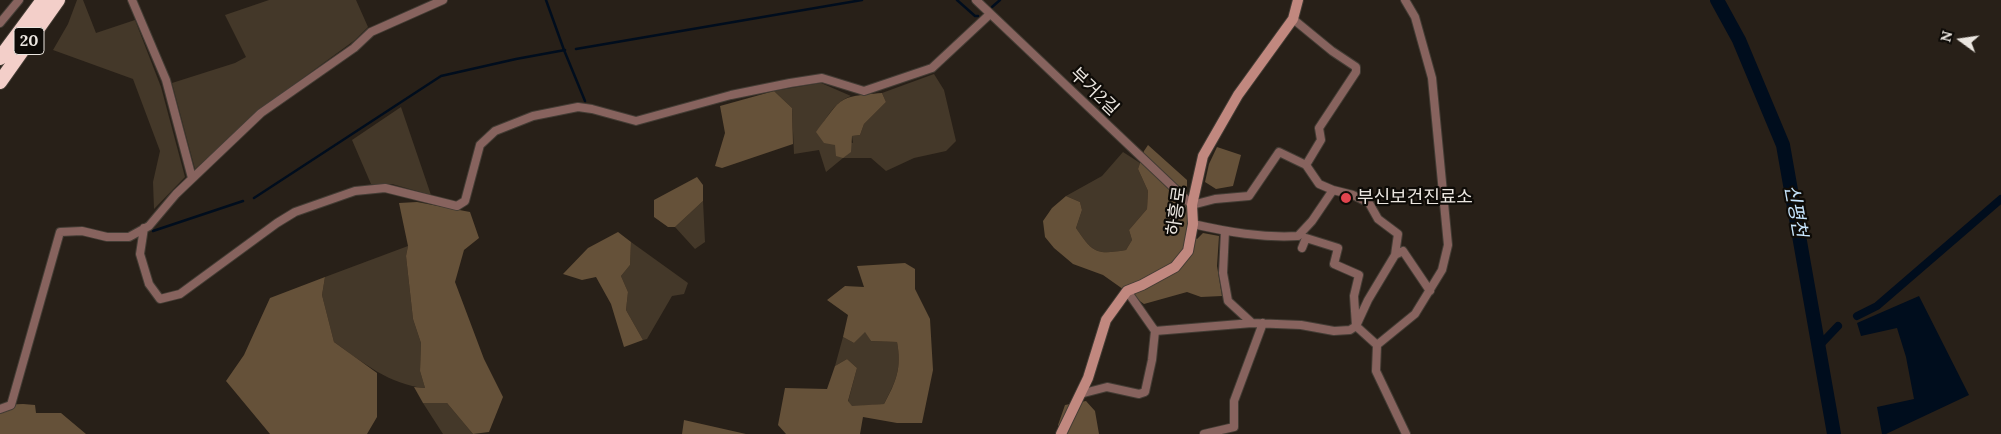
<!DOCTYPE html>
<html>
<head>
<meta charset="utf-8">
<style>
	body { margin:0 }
	#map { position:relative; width:2001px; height:434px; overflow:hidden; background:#282018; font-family:Lora,serif }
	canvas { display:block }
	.north { position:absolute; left:1936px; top:15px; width:50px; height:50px; -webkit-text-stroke:4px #0e0b07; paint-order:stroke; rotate:284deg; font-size:14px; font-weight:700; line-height:20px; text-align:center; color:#ebe6e0 }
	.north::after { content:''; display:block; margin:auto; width:18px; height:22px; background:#ebe6e0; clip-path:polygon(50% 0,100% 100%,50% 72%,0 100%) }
</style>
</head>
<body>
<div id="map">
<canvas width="2001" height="434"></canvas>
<div class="north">N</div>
</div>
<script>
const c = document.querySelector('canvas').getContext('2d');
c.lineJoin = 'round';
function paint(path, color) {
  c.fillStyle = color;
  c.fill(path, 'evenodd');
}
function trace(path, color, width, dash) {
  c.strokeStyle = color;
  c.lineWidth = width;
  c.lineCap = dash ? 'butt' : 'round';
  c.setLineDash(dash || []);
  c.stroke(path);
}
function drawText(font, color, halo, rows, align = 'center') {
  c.font = font + ' Lora,"Noto Sans KR",serif';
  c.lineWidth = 4.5;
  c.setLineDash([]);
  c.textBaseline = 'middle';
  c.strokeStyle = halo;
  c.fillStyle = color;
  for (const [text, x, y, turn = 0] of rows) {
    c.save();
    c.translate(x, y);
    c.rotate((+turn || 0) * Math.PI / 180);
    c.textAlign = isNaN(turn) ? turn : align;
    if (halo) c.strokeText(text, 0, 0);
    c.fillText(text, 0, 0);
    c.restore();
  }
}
const green = new Path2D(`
	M77 0H83L96 33 135 20 161 87 185 177 154 209 153 182 160 151 133 79 53 50 68 24Z
	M269 0H356L368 27 355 40 277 97 195 169 172 83 235 63 246 57 225 15Z
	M934 74 944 90 956 141 946 151 914 158 886 171 871 158H843L826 172 819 150 794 154 792 108 774 91 821 83 851 96C834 102 827 118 817 132L853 143 852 136 860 135 864 124 886 102 882 93Z
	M401 107 431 195 392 184H371L352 140Z
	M1123 152 1140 163 1138 169 1148 191 1147 209 1129 230 1132 240 1126 250C1096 255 1093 253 1076 228L1082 210 1080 202 1066 196 1102 176Z
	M703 201 705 242 695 249 675 227Z
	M631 242 688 283 684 294 672 296 647 339 643 340 626 310 628 292 621 276 630 265Z
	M408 246 406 256 413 319 421 343 420 371 425 388C390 385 362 362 334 342L322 295 325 277Z
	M865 331 871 341 897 342C902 368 896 381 884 404L852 407 848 402 857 368 847 359 835 366 843 337 854 343Z
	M423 403H447L473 434H443Z`);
const forest = new Path2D(`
	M774 91 792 108 793 144 722 168 715 166 725 133 720 106Z
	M882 93 886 102 864 124 860 135 852 136 851 152 843 158 836 156 835 145 824 143 816 132C843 97 836 97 882 93Z
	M1148 145 1187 180V232L1197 239 1203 233 1219 236 1217 266 1222 296 1201 297 1187 292 1144 304 1103 275 1073 264 1054 248 1045 237 1043 221 1052 208 1066 196 1080 202 1082 210 1076 228C1093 253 1096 255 1126 250L1132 240 1129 230 1147 209 1148 191 1138 169 1144 151Z
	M1217 147 1241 155 1233 186 1216 189 1205 182 1209 164Z
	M697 177 703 185V201L675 227H668L654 217V200Z
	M417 202 470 212 479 238 464 250 455 282 484 359 503 397 489 432 473 434 447 403H423L414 387 425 388 420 371 421 343 413 319 406 256 408 246 399 203Z
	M618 232 631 242 630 265 621 276 628 292 626 310 643 340 624 347 611 304 596 277 582 280 563 274 588 248Z
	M905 263 915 269V289L930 319 933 370 922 423H897L863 417 860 434H786L778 425 785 388 827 389 835 366 847 359 857 368 848 401 852 406 884 404C896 382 902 368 897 342L871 341 865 332 854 343 843 337 848 315 827 300 845 286 864 287 857 266Z
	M325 277 322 295 334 342 377 373V417L367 434H270L226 381 244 355 270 298Z
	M1086 401 1095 411 1099 434H1064L1058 425 1065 405Z
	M23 404 35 405 36 413H61L86 434H0V405Z
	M684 420 746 434H682Z`);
const water = new Path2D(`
	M1919 296 1969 395 1886 434H1882L1877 407 1914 399 1906 357 1897 328 1861 336 1857 323Z`);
const stream = new Path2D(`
	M546 0 564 50 585 101
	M957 0 975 16H978
	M992 7 1000 0
	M576 49 862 0
	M254 198 441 76 516 59 565 50
	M153 231 243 201`);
const canal = new Path2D(`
	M1857 316 1877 306 2001 199
	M1818 347 1838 326`);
const river = new Path2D(`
	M1717 0 1739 40 1783 145 1834 434`);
const street = new Path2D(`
	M132 0 166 80 192 178
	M976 0 1192 205 1215 199 1249 196 1279 152 1306 165
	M1405 0 1415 17 1432 78 1448 245 1442 270 1415 314 1377 345 1376 371 1406 434
	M1293 19 1332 51 1356 67V72L1319 128 1321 140 1306 165 1319 184 1333 190 1353 195 1369 203 1378 219 1398 234 1395 255 1403 251 1430 291
	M0 23 19 0
	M1193 224C1228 232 1262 238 1298 236L1312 221 1333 190
	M144 228 140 254 149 284 160 299 180 294 277 223 295 212 355 191 385 188 457 206 465 201 480 145 495 131 533 116 578 107 592 109 636 121 731 95 790 83 822 78 864 91 932 68 990 14
	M1225 231 1223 273 1228 301 1252 323 1301 325 1334 331 1350 330 1356 326 1368 300 1395 255
	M1302 248 1306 238 1338 248 1334 264 1359 275 1354 296 1356 326 1377 345
	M1127 291 1155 331 1252 323
	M1080 394 1107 387 1139 394 1145 392 1152 360 1155 331
	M0 409 11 405 60 232 82 231 107 237H129L149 226 176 194 261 113 354 48 371 32 443 0
	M1204 434 1234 427V401L1263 323`);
const secondary = new Path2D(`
	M1061 434 1088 378 1106 320 1127 291 1142 285 1175 267 1188 251 1193 224 1192 205 1203 156 1238 95 1293 19 1298 0`);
const highway = new Path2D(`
	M0 58 43 0
	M0 82 58 0`);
const markers = [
	[1346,198,6,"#e0444e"]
];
const shields = [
	[29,41,30]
];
const shieldNames = [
	["20",29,41]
];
const streetNames = [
	["부거2길",1094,92,44],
	["하흥로",1177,211,-82]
];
const poiNames = [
	["부신보건진료소",1357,198]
];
const waterNames = [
	["신평천",1795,211,80]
];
paint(green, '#443829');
paint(forest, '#655139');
paint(water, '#000d1d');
trace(stream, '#000d1d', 2.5);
trace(canal, '#000d1d', 8);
trace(river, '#000d1d', 14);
trace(street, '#433c34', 10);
trace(secondary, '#433c34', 12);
trace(highway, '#433c34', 16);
trace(street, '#87635e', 8);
trace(secondary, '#c1887f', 10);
trace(highway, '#f3cfc9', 14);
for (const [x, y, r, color] of markers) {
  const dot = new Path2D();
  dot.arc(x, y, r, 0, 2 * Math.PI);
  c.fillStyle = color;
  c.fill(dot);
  trace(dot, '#0e0b07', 2);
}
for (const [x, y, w] of shields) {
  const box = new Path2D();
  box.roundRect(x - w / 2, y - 13.5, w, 27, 4);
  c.fillStyle = '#0e0b07';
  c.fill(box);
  trace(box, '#ebe6e0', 1);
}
drawText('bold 16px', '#ebe6e0', null, shieldNames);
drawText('18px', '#ebe6e0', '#0e0b07', streetNames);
drawText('18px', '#ebe6e0', '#0e0b07', poiNames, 'left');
drawText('italic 19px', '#c6e4fc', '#0e0b07', waterNames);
</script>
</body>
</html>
